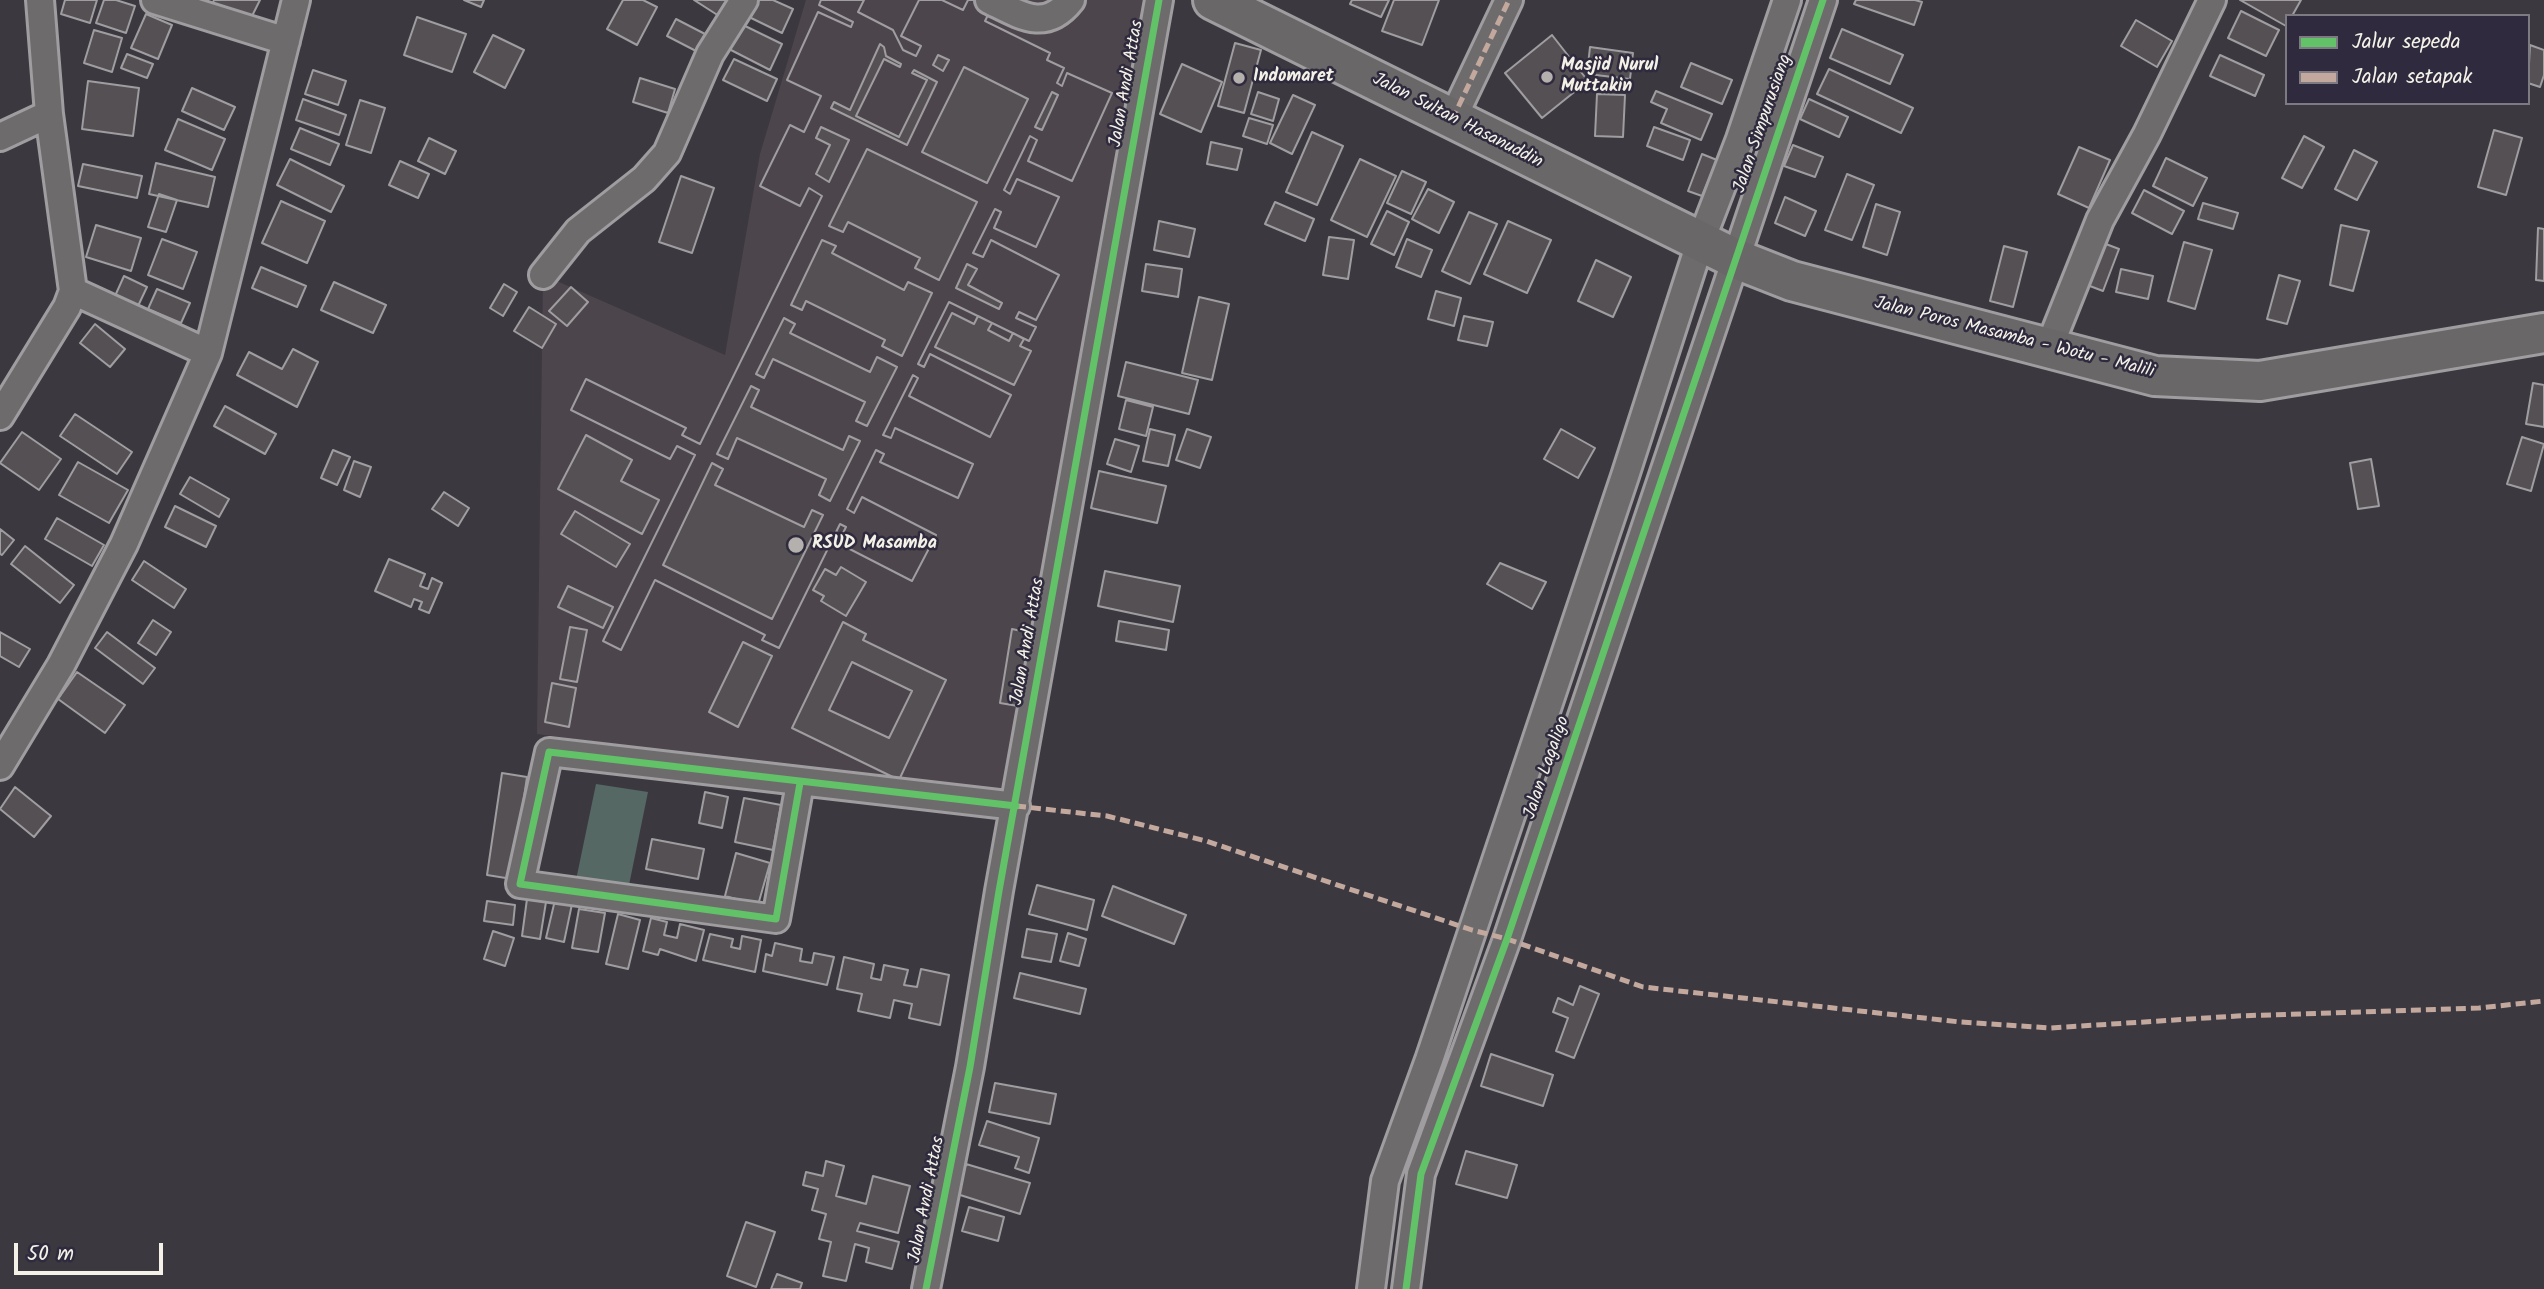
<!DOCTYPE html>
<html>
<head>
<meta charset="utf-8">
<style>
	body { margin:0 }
	#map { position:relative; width:2544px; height:1289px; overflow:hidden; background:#3c3840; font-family:Kalam,sans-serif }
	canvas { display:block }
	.legend { position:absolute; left:2285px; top:14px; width:245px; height:91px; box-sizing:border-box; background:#2f2a3d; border:2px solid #7e7a81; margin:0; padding:9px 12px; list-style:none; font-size:21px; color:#f4f1e8 }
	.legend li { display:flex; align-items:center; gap:14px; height:35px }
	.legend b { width:35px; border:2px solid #7e7a81 }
	.scale { position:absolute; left:14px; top:1243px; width:149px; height:32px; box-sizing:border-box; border:4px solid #f4f1e8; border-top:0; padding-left:9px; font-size:21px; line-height:24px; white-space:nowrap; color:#f4f1e8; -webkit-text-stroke:5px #2f2a3d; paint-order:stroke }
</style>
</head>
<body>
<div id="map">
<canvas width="2544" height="1289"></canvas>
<ul class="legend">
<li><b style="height:9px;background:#61c268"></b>Jalur sepeda</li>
<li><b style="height:9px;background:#c3a89e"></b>Jalan setapak</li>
</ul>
<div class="scale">50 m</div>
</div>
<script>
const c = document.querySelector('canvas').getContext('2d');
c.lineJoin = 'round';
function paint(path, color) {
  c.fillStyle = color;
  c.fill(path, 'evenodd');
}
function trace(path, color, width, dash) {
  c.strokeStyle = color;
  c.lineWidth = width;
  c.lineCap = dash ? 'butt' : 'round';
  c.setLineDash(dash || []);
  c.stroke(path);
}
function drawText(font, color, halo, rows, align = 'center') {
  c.font = font + ' Kalam,sans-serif';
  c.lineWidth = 5;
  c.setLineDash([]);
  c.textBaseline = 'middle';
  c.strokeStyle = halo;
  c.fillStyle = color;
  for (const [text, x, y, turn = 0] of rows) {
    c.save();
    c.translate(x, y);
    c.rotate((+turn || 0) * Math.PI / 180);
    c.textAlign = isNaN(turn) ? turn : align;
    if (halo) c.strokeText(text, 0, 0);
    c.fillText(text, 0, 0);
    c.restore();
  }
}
const built = new Path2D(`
	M806 0H1155L1006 795 537 734 543 275 725 355 760 154Z`);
const green = new Path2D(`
	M596 784 648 792 628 890 576 880Z`);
const building = new Path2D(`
	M65 0H97L90 23 61 14Z
	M104 0H116L135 6 126 33 96 23Z
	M214 0H260L249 22 212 5Z
	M464 0H484L481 7Z
	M623 0H643L657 7 637 45 607 29Z
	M694 0H729L719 16Z
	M755 0H773L793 9 782 33 747 16Z
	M821 0H864L858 12 893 30 903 50 916 56 921 46 901 36 919 0H942L963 10 968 0H977L992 7 985 21 1050 53 1047 60 1064 68 1057 83 1062 86 1067 73 1112 93 1072 181 1028 161 1037 140 1030 136 1004 190 1010 194 1017 179 1059 197 1036 247 994 228 1001 212 995 209 973 253 983 257 991 240 1059 275 1036 320 1019 312 1016 318 1036 327 1029 341 949 302 918 364 924 367 930 354 1011 395 990 437 909 396 918 378 913 375 883 435 891 438 895 428 973 464 958 498 880 462 884 454 876 450 847 509 854 513 862 497 936 535 912 581 838 543 846 527 840 524 779 648 762 640 765 635 655 580 621 650 603 641 695 455 677 446 670 459 571 410 586 379 686 428 682 435 700 444 822 196 809 188 800 206 760 186 790 125 804 132 821 96 787 80 818 12 851 27 853 22 819 5ZM880 44 884 47 886 56 901 64 900 67 884 59 856 116 899 137 927 80 912 73 914 70 937 82 907 145 831 108 834 102 850 110ZM938 55 949 60 943 71 933 65ZM964 67 1028 99 987 183 922 152ZM1052 92 1058 95 1042 130 1035 127ZM821 127 849 140 829 182 816 174 830 145 816 138ZM867 149 977 202 939 280 915 268 920 258 848 222 843 232 829 226ZM822 240 836 246 832 253 904 290 908 282 932 293 902 356 882 346 885 340 806 301 802 310 791 305ZM967 264 977 269 968 285 1002 303 999 309 956 288ZM784 318 795 324 790 333 870 372 877 357 897 367 867 426 856 421 865 402 773 359 764 378 756 374ZM751 386 759 390 751 407 843 450 849 436 860 441 830 501 819 495 826 479 737 438 728 459 717 454ZM712 463 723 469 715 485 804 527 812 510 823 515 772 619 663 565Z
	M821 0H864L858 12 893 30 903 50 916 56 921 46 901 36 919 0H942L963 10 968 0H977L992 7 985 21 1050 53 1047 60 1064 68 1057 83 1062 86 1067 73 1112 93 1072 181 1028 161 1037 140 1030 136 1004 190 1010 194 1017 179 1059 197 1036 247 994 228 1001 212 995 209 973 253 983 257 991 240 1059 275 1036 320 1019 312 1016 318 1036 327 1029 341 949 302 918 364 924 367 930 354 1011 395 990 437 909 396 918 378 913 375 883 435 891 438 895 428 973 464 958 498 880 462 884 454 876 450 847 509 854 513 862 497 936 535 912 581 838 543 846 527 840 524 779 648 762 640 765 635 655 580 621 650 603 641 695 455 677 446 670 459 571 410 586 379 686 428 682 435 700 444 822 196 809 188 800 206 760 186 790 125 804 132 821 96 787 80 818 12 851 27 853 22 819 5Z
	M1352 0H1389L1381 17 1350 4Z
	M1394 0H1439L1422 45 1382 31Z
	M1856 0H1915L1922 2 1914 25 1854 4Z
	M2240 0H2301L2292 16H2287L2286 26Z
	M2241 11 2279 30 2266 56 2228 38Z
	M146 14 172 25 158 59 131 48Z
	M417 17 466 34 452 72 404 55Z
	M676 19 705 34 696 51 667 36Z
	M2136 20 2172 41 2157 67 2121 46Z
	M741 24 782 44 770 70 729 49Z
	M1842 29 1903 55 1890 84 1830 58Z
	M94 30 122 38 112 72 84 63Z
	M493 35 524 50 505 88 474 72Z
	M1552 35 1588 81 1542 118 1505 73Z
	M1235 43 1261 50 1244 113 1218 106Z
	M2530 45 2544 50V75L2540 87 2528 83Z
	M1590 47 1633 53 1630 79 1587 74Z
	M127 54 153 64 147 78 121 68Z
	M2220 55 2264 75 2255 96 2210 76Z
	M734 59 777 79 767 101 723 80Z
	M1691 63 1732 80 1722 104 1681 87Z
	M1182 64 1222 82 1201 132 1160 114Z
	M1829 69 1913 108 1901 133 1817 94Z
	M313 70 346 81 338 105 305 94Z
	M640 78 675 89 668 113 633 102Z
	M88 81 139 88 133 136 82 129Z
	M192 88 235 107 224 130 182 111Z
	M1656 91 1712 114 1701 140 1661 123 1667 109 1651 102Z
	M1258 92 1279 99 1273 121 1251 114Z
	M1597 94 1625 95 1623 137 1595 136Z
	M1293 95 1315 105 1292 154 1270 143Z
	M303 99 346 115 339 135 296 120Z
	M1809 99 1848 117 1839 137 1800 119Z
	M360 100 385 108 371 153 346 145Z
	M1249 118 1273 125 1267 144 1243 136Z
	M178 119 225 139 212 170 165 150Z
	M1654 127 1690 140 1683 160 1647 146Z
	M300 128 339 144 330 165 291 149Z
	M2494 130 2522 138 2506 195 2478 187Z
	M1312 132 1343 146 1317 205 1286 192Z
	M2304 136 2324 147 2302 188 2282 178Z
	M429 138 456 151 445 174 418 161Z
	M1211 142 1242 149 1237 170 1207 164Z
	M1793 145 1823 157 1815 177 1784 166Z
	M2079 147 2110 160 2089 208 2058 194Z
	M2354 150 2377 162 2357 200 2335 189Z
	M1702 154 1717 160 1702 196 1688 191Z
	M2166 158 2207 178 2193 206 2153 186Z
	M290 159 344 186 331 212 277 185Z
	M1360 159 1396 176 1367 237 1331 220Z
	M400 161 429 174 418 198 389 185Z
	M156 163 215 177 208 207 149 194Z
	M83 164 142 176 137 198 78 186Z
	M1402 171 1426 182 1411 214 1387 203Z
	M1847 174 1874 185 1852 240 1825 230Z
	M681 176 714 188 692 253 659 242Z
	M1428 189 1454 202 1439 233 1412 219Z
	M2144 190 2184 211 2172 234 2132 213Z
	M159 194 177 200 166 232 148 227Z
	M1785 197 1816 211 1805 236 1775 223Z
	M281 201 325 221 307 263 262 243Z
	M1275 202 1314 219 1305 241 1265 224Z
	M2203 203 2238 213 2233 229 2198 219Z
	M1876 204 1900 212 1887 255 1863 247Z
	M1387 211 1409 222 1394 255 1371 244Z
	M1469 212 1497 224 1470 284 1442 271Z
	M1159 221 1195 229 1189 257 1154 250Z
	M1508 221 1551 240 1527 293 1484 274Z
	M96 225 141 238 131 271 86 257Z
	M2341 225 2369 231 2353 291 2330 285Z
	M2538 228 2544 229V281L2536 280Z
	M1329 237 1354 240 1348 279 1323 275Z
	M162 239 197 252 183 289 148 275Z
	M1407 239 1432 250 1421 277 1396 267Z
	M2098 241 2119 249 2103 291 2082 283Z
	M2184 242 2212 250 2195 309 2168 301Z
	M2004 246 2027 252 2013 307 1990 301Z
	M1596 260 1631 277 1613 317 1578 301Z
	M1146 264 1182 269 1178 297 1142 291Z
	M261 267 306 286 297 307 252 288Z
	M2121 269 2153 276 2148 299 2116 292Z
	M2279 275 2300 281 2287 324 2267 319Z
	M124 276 147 287 138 306 115 296Z
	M334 282 386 305 373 333 321 310Z
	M504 284 517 292 503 316 490 308Z
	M571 287 588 302 567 326 549 311Z
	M157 289 190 303 181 323 148 309Z
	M1436 291 1461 298 1454 326 1428 319Z
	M1199 297 1229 304 1212 380 1182 373Z
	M529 307 556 324 542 348 514 331Z
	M952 313 974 324 978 316 992 323 988 330 1009 341 1013 333 1024 339 1020 346 1031 351 1014 385 935 347Z
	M1464 316 1493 322 1487 346 1458 340Z
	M95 324 125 349 110 367 80 343Z
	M293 349 318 362 297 407 237 375 249 352 282 369Z
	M1126 362 1198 380 1189 414 1118 396Z
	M2533 383 2544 385V427L2526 424Z
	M1126 400 1153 407 1146 436 1119 429Z
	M225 406 276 434 265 454 214 426Z
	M75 414 132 452 117 474 60 436Z
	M1150 429 1175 435 1168 466 1143 461Z
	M1187 429 1211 437 1200 468 1176 460Z
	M1561 429 1595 448 1578 478 1544 459Z
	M22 432 61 459 39 490 0 463Z
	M586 435 632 460 621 481 659 500 642 534 558 489Z
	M2522 437 2544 444 2531 491 2507 484Z
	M1115 439 1139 446 1131 472 1107 464Z
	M333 450 350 457 337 485 321 478Z
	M2371 459 2379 506 2358 509 2350 463Z
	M354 461 371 467 360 497 344 490Z
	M78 462 128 490 109 523 59 495Z
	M1099 471 1166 486 1157 523 1091 508Z
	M190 477 229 499 219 517 180 494Z
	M444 492 469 508 458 526 432 509Z
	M175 506 216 526 206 547 165 527Z
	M575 511 630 544 616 567 561 534Z
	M57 518 104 545 92 566 45 539Z
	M0 529 14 540 2 555 0 554Z
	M25 546 74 585 60 603 11 564Z
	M389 559 425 574 420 586 428 589 432 578 442 583 429 613 419 609 422 602 414 599 411 607 375 591Z
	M144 561 186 589 174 608 132 580Z
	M1500 563 1546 582 1532 609 1487 584Z
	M841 567 866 582 846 616 821 601 824 596 813 590 825 569 836 575Z
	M1105 571 1180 586 1173 622 1098 606Z
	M568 586 613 607 603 628 558 607Z
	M153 620 171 632 156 655 138 643Z
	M1119 621 1169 630 1166 650 1116 641Z
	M843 622 866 634 863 640 946 680 899 780 792 728ZM852 662 912 691 889 738 829 710Z
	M570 627 587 630 577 682 560 679Z
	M1012 629 1031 633 1018 706 1000 703Z
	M0 632 30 649 19 667 0 656Z
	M107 632 155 668 143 684 95 648Z
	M743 642 772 656 738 727 709 712Z
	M77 672 125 705 105 733 58 699Z
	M552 683 576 688 569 727 545 722Z
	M502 773 527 777 512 879 487 875Z
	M15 787 51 816 34 837 0 809Z
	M705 792 728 797 722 828 699 823Z
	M744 798 781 805 773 850 735 842Z
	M652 839 704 849 698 879 646 869Z
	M736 853 770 863 758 905 725 896Z
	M1037 885 1094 900 1087 930 1029 914Z
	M1113 886 1186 915 1174 944 1102 916Z
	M527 899 546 902 540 939 522 936Z
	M555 900 572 904 564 942 546 938Z
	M487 901 515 905 513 925 484 921Z
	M579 909 605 913 598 952 572 948Z
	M618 914 640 920 628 969 606 964Z
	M651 918 667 922 664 935 677 938 680 924 704 930 696 961 660 949 658 955 643 951Z
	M1027 929 1057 934 1051 962 1022 957Z
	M493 931 514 938 505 966 484 959Z
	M1068 933 1086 939 1079 966 1060 961Z
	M710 934 733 939 731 947 740 949 742 936 761 940 755 972 703 960Z
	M775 943 802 949 800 961 812 963 814 953 834 957 827 985 763 971 766 954 772 956Z
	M844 957 874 964 871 978 881 980 884 965 908 970 904 985 917 987 921 969 949 975 940 1025 909 1018 912 1004 894 1000 890 1018 858 1011 862 994 837 989Z
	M1020 973 1086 989 1080 1014 1014 998Z
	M1580 986 1599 994 1574 1058 1556 1051 1568 1018 1553 1012 1558 998 1573 1005Z
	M1491 1054 1553 1075 1543 1106 1481 1086Z
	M995 1083 1056 1094 1050 1124 989 1112Z
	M987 1121 1039 1138 1029 1173 1015 1168 1019 1157 979 1145Z
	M1466 1151 1517 1165 1507 1198 1456 1184Z
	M826 1161 844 1166 836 1196 866 1204 873 1176 910 1186 898 1233 860 1223 857 1231 899 1242 892 1269 866 1262 869 1248 855 1244 846 1281 823 1276 831 1242 819 1239 826 1214 812 1210 818 1189 803 1185 806 1172 823 1176Z
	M966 1164 1030 1183 1020 1214 957 1194Z
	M969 1207 1004 1217 998 1241 962 1231Z
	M746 1222 775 1232 756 1287 727 1276Z
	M777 1274 802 1283 800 1289H771Z`);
const minor = new Path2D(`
	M155 0 286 41
	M989 0C1020 15 1045 33 1071 0
	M1452 120 1509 0
	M0 137 49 114
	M543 275 578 231 644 179 667 153 710 54 744 0
	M73 291 208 353
	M2048 350 2100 220 2147 134 2212 0
	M0 416 67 307 73 291 49 114 40 0
	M0 766 61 665 124 544 208 353 296 0
	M800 783 776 919 520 884 549 752 1016 806
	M926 1289 970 1067 999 891 1159 0
	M1371 1289 1385 1181 1429 1060 1625 476 1700 243 1740 139 1787 0
	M1406 1289 1421 1174 1507 939 1823 0`);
const highway = new Path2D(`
	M1213 0 1736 259 1792 281 2155 376 2260 381 2544 333`);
const quiet = new Path2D(`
	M1452 120 1509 0
	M1016 806 1107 816 1206 841 1472 930 1507 939 1643 987 1960 1022 2050 1028 2237 1016 2479 1008 2544 1001`);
const cycleway = new Path2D(`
	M800 783 776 919 520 884 549 752 1016 806
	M926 1289 970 1067 999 891 1159 0
	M1406 1289 1421 1174 1507 939 1823 0`);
const markers = [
	[1547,77,7,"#b4b0ad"],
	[1239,78,7,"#b4b0ad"],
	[796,545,9,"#b4b0ad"]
];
const poiNames = [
	["Masjid Nurul",1561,67],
	["Muttakin",1561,88],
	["Indomaret",1253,78],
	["RSUD Masamba",812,545]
];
const streetNames = [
	["Jalan Andi Attas",1128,84,-80],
	["Jalan Sultan Hasanuddin",1457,122,27],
	["Jalan Simpurusiang",1764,124,-71],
	["Jalan Poros Masamba - Wotu - Malili",2014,339,14],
	["Jalan Andi Attas",1029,642,-80],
	["Jalan Lagaligo",1548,768,-71],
	["Jalan Andi Attas",928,1200,-79]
];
paint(built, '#4c454c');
paint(green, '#556864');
paint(building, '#545053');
trace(building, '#9f9d9f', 2);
trace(minor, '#9f9d9f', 32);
trace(highway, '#9f9d9f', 44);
trace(minor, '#6e6b6d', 26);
trace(highway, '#6a6768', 38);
trace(quiet, '#c3a89e', 5, [10, 5]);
trace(cycleway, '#61c268', 7);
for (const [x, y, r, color] of markers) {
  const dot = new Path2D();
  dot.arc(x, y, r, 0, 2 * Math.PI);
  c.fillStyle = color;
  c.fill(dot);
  trace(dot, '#2f2a3d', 2.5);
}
drawText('bold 18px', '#f4f1e8', '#2f2a3d', poiNames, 'left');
drawText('18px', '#f4f1e8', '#2f2a3d', streetNames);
</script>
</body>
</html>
